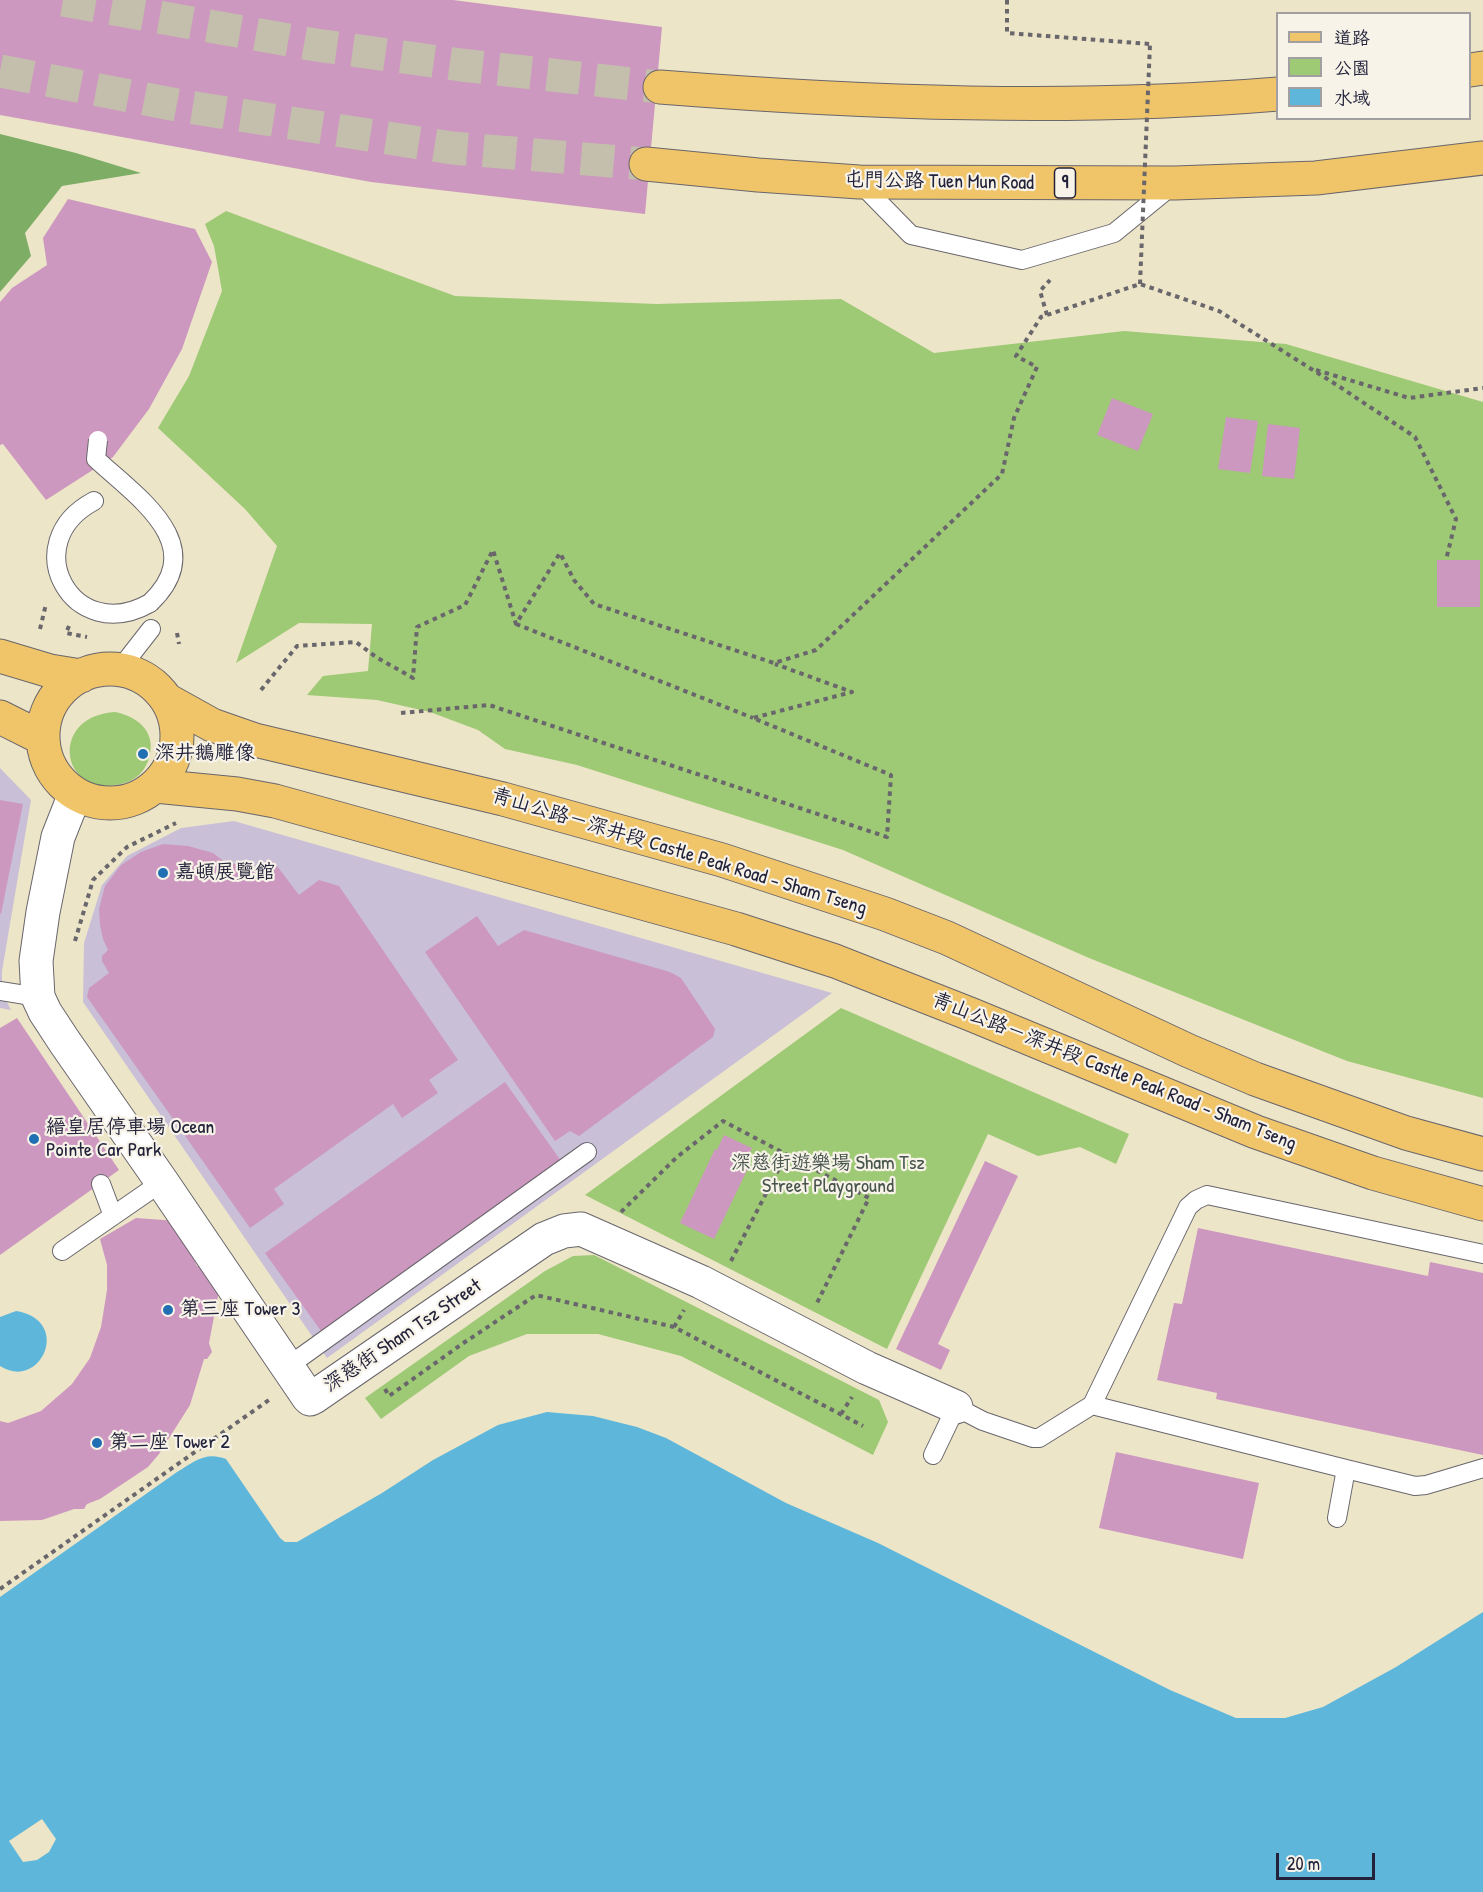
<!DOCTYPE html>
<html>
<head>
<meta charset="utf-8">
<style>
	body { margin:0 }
	#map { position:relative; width:1483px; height:1892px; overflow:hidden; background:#ede5c8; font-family:"Patrick Hand","LXGW WenKai TC",sans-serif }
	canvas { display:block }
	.legend { position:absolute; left:1276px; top:12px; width:195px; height:108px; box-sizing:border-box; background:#f7f3e8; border:2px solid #a29fa3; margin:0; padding:8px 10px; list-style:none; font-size:18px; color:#22223b }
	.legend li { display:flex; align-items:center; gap:12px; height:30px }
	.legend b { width:30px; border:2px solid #a29fa3 }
	.scale { position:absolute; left:1276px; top:1853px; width:99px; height:27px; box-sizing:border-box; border:3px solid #22223b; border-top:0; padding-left:8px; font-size:18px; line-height:21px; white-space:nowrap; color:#22223b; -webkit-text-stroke:4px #f7f3e8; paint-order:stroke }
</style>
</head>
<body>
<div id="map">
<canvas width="1483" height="1892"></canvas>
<ul class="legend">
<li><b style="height:8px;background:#f0c469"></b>道路</li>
<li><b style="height:16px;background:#9ec975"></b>公園</li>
<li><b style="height:16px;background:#5eb7db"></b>水域</li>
</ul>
<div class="scale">20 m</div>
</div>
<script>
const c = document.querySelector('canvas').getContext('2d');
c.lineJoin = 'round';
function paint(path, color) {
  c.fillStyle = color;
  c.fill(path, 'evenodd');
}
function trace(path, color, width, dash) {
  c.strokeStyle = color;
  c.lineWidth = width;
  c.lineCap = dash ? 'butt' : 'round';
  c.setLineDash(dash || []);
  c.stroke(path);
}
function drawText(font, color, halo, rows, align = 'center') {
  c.font = font + ' "Patrick Hand","LXGW WenKai TC",sans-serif';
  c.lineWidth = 4.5;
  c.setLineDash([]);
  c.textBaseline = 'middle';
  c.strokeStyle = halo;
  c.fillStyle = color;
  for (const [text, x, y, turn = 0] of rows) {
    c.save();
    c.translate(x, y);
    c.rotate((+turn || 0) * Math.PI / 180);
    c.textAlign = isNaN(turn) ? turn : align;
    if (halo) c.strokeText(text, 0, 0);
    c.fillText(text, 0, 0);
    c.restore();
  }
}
const industrial = new Path2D(`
	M0 768 31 800 2 971V992L11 1010 0 1008Z
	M234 821 832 993 327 1358 83 1002 84 943 102 885 127 856 181 828Z`);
const green = new Path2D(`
	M226 211 455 296 656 304 841 299 934 353 1124 331 1286 344 1483 402V1098L1347 1061 1089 958 843 850 577 765 505 749 478 730 430 712 377 700 307 695 323 676 368 671 372 624 299 623 236 663 277 546 245 509 158 428 189 376 222 291 214 246 205 224Z
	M115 712C140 717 158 734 148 761 143 774 134 781 121 784 60 799 48 716 115 712Z
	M841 1008 1129 1134 1116 1164 1080 1147 1038 1156 988 1134 887 1349 585 1195Z
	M594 1255 879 1400 888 1422 873 1455 681 1356 598 1334H527L469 1356 381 1419 365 1398 545 1271 573 1256Z`);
const forest = new Path2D(`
	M0 134 76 153 141 173 62 186 25 233 31 256 0 292Z`);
const water = new Path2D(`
	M16 1311C73 1320 41 1392 0 1366V1317Z
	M547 1412 593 1416 637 1427 666 1438 786 1503 878 1543 1170 1690 1236 1718H1285L1323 1707 1396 1667 1483 1612V1892H0V1597L177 1472C194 1462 205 1451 226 1459L280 1538 285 1542H297L382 1493 433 1460 498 1425Z`);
const pier = new Path2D(`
	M42 1819 56 1839 49 1852 37 1860 23 1862 9 1841Z`);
const building = new Path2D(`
	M0 0H453L662 27 645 214 371 182 0 115Z
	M68 199 195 229 212 262 182 349 149 409 113 457 46 500 3 444 0 445V302L12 288 47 265 43 238Z
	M1112 398 1153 414 1138 451 1097 435Z
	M1226 417 1258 421 1250 473 1218 469Z
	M1268 424 1300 428 1294 479 1262 476Z
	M1437 560H1480V607H1437Z
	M0 800 23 804 1 914 0 913Z
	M163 844 188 846 213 853 226 863 236 864 246 876 266 861 274 862 299 895 319 880 339 886 458 1060 429 1080 438 1093 402 1118 393 1104 274 1189 284 1204 250 1228 87 997 89 988 109 973 102 961V956L108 950 103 939 100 925 99 909 105 886 121 865 141 852Z
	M477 916 498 946 524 930 670 972 681 978 715 1029 713 1037 579 1136 570 1131 555 1141 425 952Z
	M17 1018 119 1170 0 1255V1028Z
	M505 1082 561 1161 321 1331 265 1253Z
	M724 1135 752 1148 745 1162 750 1164 714 1239 680 1223 715 1149 717 1150Z
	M985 1161 1018 1176 938 1344 950 1350 941 1370 896 1349Z
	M136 1218 177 1221 197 1266 212 1267 218 1296 209 1343 212 1352 207 1359H204L190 1405 159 1454 148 1467 100 1499 87 1504 84 1509H74L42 1520 0 1521V1421L8 1423 41 1411 72 1384 90 1358 101 1327 107 1290V1265L100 1239Z
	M1198 1228 1428 1276 1430 1262 1483 1273V1455L1216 1399 1217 1393 1157 1380 1174 1303 1182 1304Z
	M1116 1452 1259 1483 1243 1559 1099 1528Z`);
const highwayTunnel = new Path2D(`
	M63 0 316 45 461 65 660 87
	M0 71 182 106 452 148 646 164`);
const path = new Path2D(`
	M1007 0V33L1150 44
	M1047 315 1040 291 1050 280
	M1316 370 1409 398 1483 388
	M516 624 753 718
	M69 626 66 633 87 637
	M40 629 46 604
	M177 633 179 644
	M261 690 297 646 356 642 376 657 413 678 417 627 465 605 493 550 516 624 560 553 574 580 594 604 774 663 816 650 1002 474 1014 418 1037 367 1016 356 1041 317 1140 284 1219 311 1340 387 1415 437 1456 519 1446 560
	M401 713 489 705 887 837 891 775 753 718 852 692 775 664
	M75 941 93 880 127 847 176 823
	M621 1212 677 1157 723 1121 869 1198 816 1305
	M731 1261 786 1155
	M674 1327 684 1310
	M385 1389 389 1396 462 1344 536 1295 674 1327 863 1426
	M841 1414 852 1397
	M0 1589 269 1400`);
const lane = new Path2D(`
	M859 182 911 235 1022 260 1114 233 1174 184
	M94 501C15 543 73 647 150 603
	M119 670 151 629
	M0 991 38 997
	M101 1184 113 1216
	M62 1251 162 1182
	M287 1367 587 1152
	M1092 1405 1188 1207 1196 1200 1207 1195 1483 1254
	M933 1455 956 1407 983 1421 1033 1438H1039L1092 1405 1346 1469
	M1337 1518 1346 1469 1415 1486 1426 1485 1483 1468`);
const street = new Path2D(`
	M75 794 58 837 43 912 36 961 38 997 45 1012 64 1041 162 1182 308 1397 310 1399 314 1397 544 1239 564 1231 581 1229 701 1282 867 1368 956 1407`);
const primary = new Path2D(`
	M0 656 50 671 81 676
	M43 736a67 67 0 1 1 134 0a67 67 0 1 1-134 0Z
	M167 700 212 725 255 740 503 799 722 860 885 914 947 938 1189 1051 1255 1079 1406 1133 1483 1154
	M0 717 42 738
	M155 786 237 794 275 801 736 929 835 961 970 1014 1256 1132 1373 1173 1483 1204`);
const highway = new Path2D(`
	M1470 70 1483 68
	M660 87C865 103 1072 111 1278 94
	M646 164 758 175 859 182 1175 183 1316 178 1483 158`);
const pathBridge = new Path2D(`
	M1140 284 1150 44`);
const laneBridge = new Path2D(`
	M98 440 96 459C138 498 211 545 150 603`);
const markers = [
	[143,754,6,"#1f6fb2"],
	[163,873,6,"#1f6fb2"],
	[34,1139,6,"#1f6fb2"],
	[168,1310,6,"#1f6fb2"],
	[97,1443,6,"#1f6fb2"]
];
const shields = [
	[1065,183,21]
];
const shieldNames = [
	["9",1065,183]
];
const streetNames = [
	["屯門公路 Tuen Mun Road",939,182,1],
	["青山公路－深井段 Castle Peak Road – Sham Tseng",679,852,17],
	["青山公路－深井段 Castle Peak Road – Sham Tseng",1114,1072,22],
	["深慈街 Sham Tsz Street",403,1336,-34]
];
const poiNames = [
	["深井鵝雕像",155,754],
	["嘉頓展覽館",175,873],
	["縉皇居停車場 Ocean",46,1128],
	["Pointe Car Park",46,1151],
	["第三座 Tower 3",180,1310],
	["第二座 Tower 2",109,1443]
];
const parkNames = [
	["深慈街遊樂場 Sham Tsz",828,1164],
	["Street Playground",828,1187]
];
paint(industrial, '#c9bfd7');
paint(green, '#9ec975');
paint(forest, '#7ead66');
paint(water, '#5eb7db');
paint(pier, '#ede5c8');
paint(building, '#cd98bf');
trace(highwayTunnel, '#c4beac', 33, [33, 16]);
trace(lane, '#69666c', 20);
trace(street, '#69666c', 35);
trace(primary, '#69666c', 35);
trace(highway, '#69666c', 35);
trace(path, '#69666c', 4, [4.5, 4.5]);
trace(lane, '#fff', 18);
trace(street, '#fff', 33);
trace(primary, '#f0c469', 33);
trace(highway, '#f0c469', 33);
trace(laneBridge, '#69666c', 20, []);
trace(pathBridge, '#69666c', 4, [4.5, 4.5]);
trace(laneBridge, '#fff', 18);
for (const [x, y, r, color] of markers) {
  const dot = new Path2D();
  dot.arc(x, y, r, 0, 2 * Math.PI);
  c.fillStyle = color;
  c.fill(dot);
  trace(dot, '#f7f3e8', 2);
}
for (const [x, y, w] of shields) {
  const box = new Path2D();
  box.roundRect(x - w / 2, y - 15, w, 30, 4.5);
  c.fillStyle = '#f7f3e8';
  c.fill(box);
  trace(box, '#22223b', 1.5);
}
drawText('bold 18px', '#22223b', null, shieldNames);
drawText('20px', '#22223b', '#f7f3e8', streetNames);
drawText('20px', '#22223b', '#f7f3e8', poiNames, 'left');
drawText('20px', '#47544c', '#f7f3e8', parkNames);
</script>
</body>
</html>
